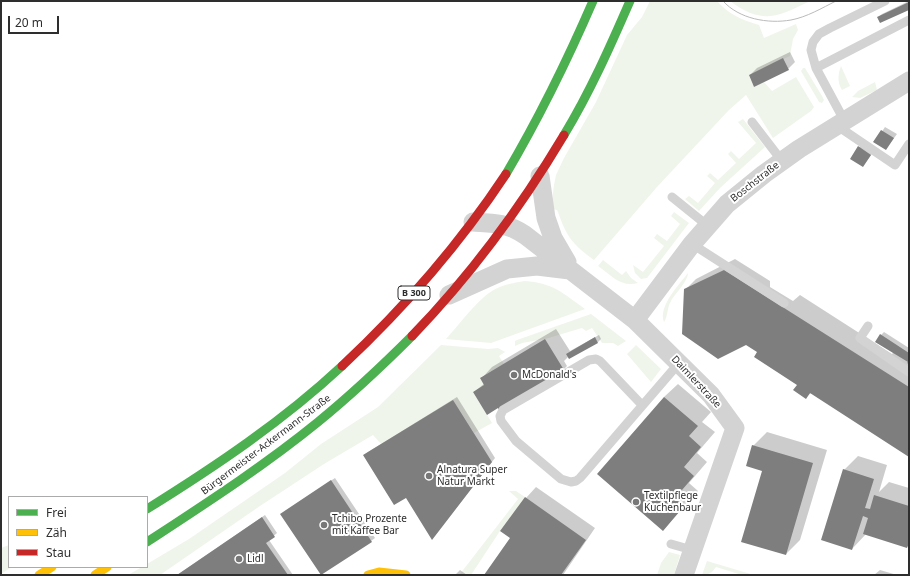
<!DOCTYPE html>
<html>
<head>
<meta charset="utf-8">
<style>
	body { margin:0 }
	#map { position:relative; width:910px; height:576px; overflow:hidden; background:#fff; font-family:"Noto Sans",sans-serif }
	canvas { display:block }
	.frame { position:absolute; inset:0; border:2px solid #2e2e2e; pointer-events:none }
	.legend { position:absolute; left:8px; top:496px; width:140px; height:72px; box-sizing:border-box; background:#fff; border:1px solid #ababab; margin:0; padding:5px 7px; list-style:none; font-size:12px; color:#2e2e2e }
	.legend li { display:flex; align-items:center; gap:8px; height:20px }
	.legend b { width:20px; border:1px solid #ababab }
	.scale { position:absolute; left:8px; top:16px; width:51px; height:18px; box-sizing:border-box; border:2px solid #2e2e2e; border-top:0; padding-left:5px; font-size:12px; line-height:14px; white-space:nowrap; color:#2e2e2e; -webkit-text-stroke:3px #fff; paint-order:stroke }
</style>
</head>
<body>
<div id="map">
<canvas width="910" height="576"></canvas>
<div class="frame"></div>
<ul class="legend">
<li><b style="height:5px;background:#4caf50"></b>Frei</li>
<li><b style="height:5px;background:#ffc107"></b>Zäh</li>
<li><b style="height:5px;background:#c62828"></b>Stau</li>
</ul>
<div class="scale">20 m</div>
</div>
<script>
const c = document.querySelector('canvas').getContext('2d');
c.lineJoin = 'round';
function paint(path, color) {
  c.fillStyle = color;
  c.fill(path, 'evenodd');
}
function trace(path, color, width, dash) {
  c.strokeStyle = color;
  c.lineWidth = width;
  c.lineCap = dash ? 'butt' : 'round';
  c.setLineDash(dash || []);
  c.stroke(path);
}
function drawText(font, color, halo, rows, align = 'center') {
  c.font = font + ' "Noto Sans",sans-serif';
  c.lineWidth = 4;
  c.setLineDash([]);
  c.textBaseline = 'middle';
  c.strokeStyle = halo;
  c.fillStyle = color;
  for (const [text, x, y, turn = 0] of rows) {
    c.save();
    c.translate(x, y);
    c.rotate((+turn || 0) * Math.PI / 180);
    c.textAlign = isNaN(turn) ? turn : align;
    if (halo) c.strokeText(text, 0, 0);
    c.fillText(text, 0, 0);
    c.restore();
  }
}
const green = new Path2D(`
	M650 1H717C728 14 742 20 759 25L764 38 796 24 798 30 793 39 790 56 749 75 754 87 764 82 772 91 796 77 814 107 811 111 773 138 746 95 729 110 657 187 594 260C573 245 566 236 558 212L557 210 553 209 552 202 554 185 556 175 564 158 596 102 627 35 642 17Z
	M730 1H808V2C776 18 761 24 730 1Z
	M841 66 850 86 842 90C837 82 838 74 841 66Z
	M803 68H805L822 96 824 100 822 103 819 102 801 71Z
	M875 82 877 90 860 98 852 97 858 91Z
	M743 119 765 147 720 188 699 211 685 199 689 196 698 203 715 183 707 176 710 173 718 180 736 163 728 154 731 151 739 159 756 143 738 122Z
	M674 212 689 223 647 278 641 279 635 273 633 265 643 272 664 246 654 238 657 234 667 241 680 224 671 216Z
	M603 260 622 275 626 271 631 278 638 283C621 288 611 275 598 266Z
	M688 273C688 281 675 294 671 301 667 307 668 317 664 322 658 306 679 285 688 273Z
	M525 281C553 283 563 293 585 309L491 343 446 339C459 325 476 301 492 291 501 285 513 283 525 281Z
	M591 314 626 341 618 346 613 343H602L592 328 586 331 582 328 545 339 522 343 515 346V341L517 340Z
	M441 345 488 349 498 348 505 352 499 356 504 364 481 377 484 385 473 392 492 423 474 433 453 400 381 444 373 435 324 464 260 506 160 575H128L142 567H147V564L189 539 285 473 321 444 378 407Z
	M636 345 661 369 651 382 627 354Z
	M509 491H516L525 497 500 531 471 575H461L460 574 518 499Z
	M9 545V567H12L1 574V548Z
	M669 552 680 555 674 575H657L661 563Z
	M707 561 754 575H742L716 567C712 573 708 575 702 575Z`);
const shadow = new Path2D(`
	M909 1V9L878 17 882 14Z
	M790 52 795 62 788 69 750 75 757 68Z
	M885 127 897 134 886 149 875 142Z
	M862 143 874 151 863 166 852 158Z
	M735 259 770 281V287L793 301 800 295 892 354 893 353 881 335 884 332 909 348V455L811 393 806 397 798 384 685 290 696 279Z
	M556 329 570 351 599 335 601 339 598 342 569 358V356L564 361 567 366 564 369 499 407 474 392 485 383 482 378 492 367Z
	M678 384 711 412 702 422 715 432 697 453 707 462 689 483 698 491 663 530 664 397Z
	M457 397 495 458 435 535 406 496 365 455 368 452Z
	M767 432 827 450 800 540 786 554 763 470 753 446Z
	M858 456 887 465 879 492 889 482 909 488V545L907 547 866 534 852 549 844 470Z
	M335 478 375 538 371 541 285 511Z
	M536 487 595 528 563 575H485L512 538 526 498Z
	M265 515 277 533 269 540 293 575H177Z
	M460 570 467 575H455Z
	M880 570 897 575H874Z`);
const building = new Path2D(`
	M909 2V10L880 23 877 17Z
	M783 58 789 70 754 87 749 75Z
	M881 130 894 138 886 150 873 142Z
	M858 146 871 155 863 167 850 159Z
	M724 270 909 387V457L810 393 806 399 793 390 797 385 754 357 757 352 746 345 718 359 682 334 684 289Z
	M880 334 909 353V364L907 363 908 362 875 342Z
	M595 337 598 343 569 359 566 354Z
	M545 339 564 370 501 413 498 408 487 415 473 392 484 385 480 378Z
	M664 397 698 426 689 436 701 447 684 467 694 476 676 497 685 505 663 531 597 474Z
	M453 400 492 462 432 540 406 498 394 505 363 455Z
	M752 445 813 463 786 555 741 542 762 471 746 466Z
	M843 469 874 479 865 508 870 509 874 495 909 506V543L907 548 863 534 868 518 863 516 852 550 821 540Z
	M331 480 372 542 321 575 280 514Z
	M525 497 586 540 561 575H484L510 538 500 531Z
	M262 517 275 537 266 543 288 575H177Z`);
const lane = new Path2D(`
	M816 68 909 20
	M844 120 816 68 811 50 813 42 819 34 830 28 885 1
	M752 122 782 161
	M836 125 895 165 909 144
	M672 197 708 226
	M692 244 784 303
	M868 326 860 338 909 372
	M642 405 600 361 596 359 589 360 503 410 500 416 501 421 516 441 561 479 571 482 576 481 580 478 679 363
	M671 544 692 550`);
const street = new Path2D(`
	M540 176 546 218 553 238 567 262
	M473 222C494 223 507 223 525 235L635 320 711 395 735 428 684 575
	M449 295 507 269 537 266 570 270
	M635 320 692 244 727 204 764 174 799 149 909 81`);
const fast = new Path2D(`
	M564 135C590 92 610 47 630 1
	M506 174C539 118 567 61 593 1
	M147 509C216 466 283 421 342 366
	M147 542C205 504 264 466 318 422 351 395 382 366 412 336`);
const slow = new Path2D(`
	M39 575 52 567
	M95 575 107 567
	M368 575 379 572 406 575`);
const jam = new Path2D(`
	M412 336C471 275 521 207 564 135
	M342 366C404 308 459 245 506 174`);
const tram = new Path2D(`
	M723 1C739 19 768 24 791 20 807 17 822 8 836 1`);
const markers = [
	[514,375,4,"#777"],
	[429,476,4,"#777"],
	[636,502,4,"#777"],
	[324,525,4,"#777"],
	[239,559,4,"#777"]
];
const shields = [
	[414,293,32]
];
const shieldNames = [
	["B 300",414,293]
];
const streetNames = [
	["Boschstraße",755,182,-38],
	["Daimlerstraße",696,382,47],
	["Bürgermeister-Ackermann-Straße",266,445,-37]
];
const poiNames = [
	["McDonald's",522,375],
	["Alnatura Super",437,470],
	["Natur Markt",437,482],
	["Textilpflege",644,496],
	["Kuchenbaur",644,508],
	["Tchibo Prozente",332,519],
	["mit Kaffee Bar",332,531],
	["Lidl",247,559]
];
paint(green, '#f0f5eb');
paint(shadow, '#0003');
paint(building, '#7e7e7e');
trace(lane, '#d3d3d3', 9);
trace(street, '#d3d3d3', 19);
trace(fast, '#4caf50', 9);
trace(slow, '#ffc107', 9);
trace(jam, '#c62828', 9);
trace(tram, '#bababa', 1);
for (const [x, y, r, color] of markers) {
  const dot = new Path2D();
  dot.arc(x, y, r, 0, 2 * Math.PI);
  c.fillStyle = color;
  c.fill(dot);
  trace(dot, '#fff', 1.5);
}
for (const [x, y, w] of shields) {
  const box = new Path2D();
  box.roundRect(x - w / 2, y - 7, w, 14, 3);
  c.fillStyle = '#fff';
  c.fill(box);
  trace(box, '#2e2e2e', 1);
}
drawText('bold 9px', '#2e2e2e', null, shieldNames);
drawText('10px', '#2e2e2e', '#fff', streetNames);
drawText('10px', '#2e2e2e', '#fff', poiNames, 'left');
</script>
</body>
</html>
